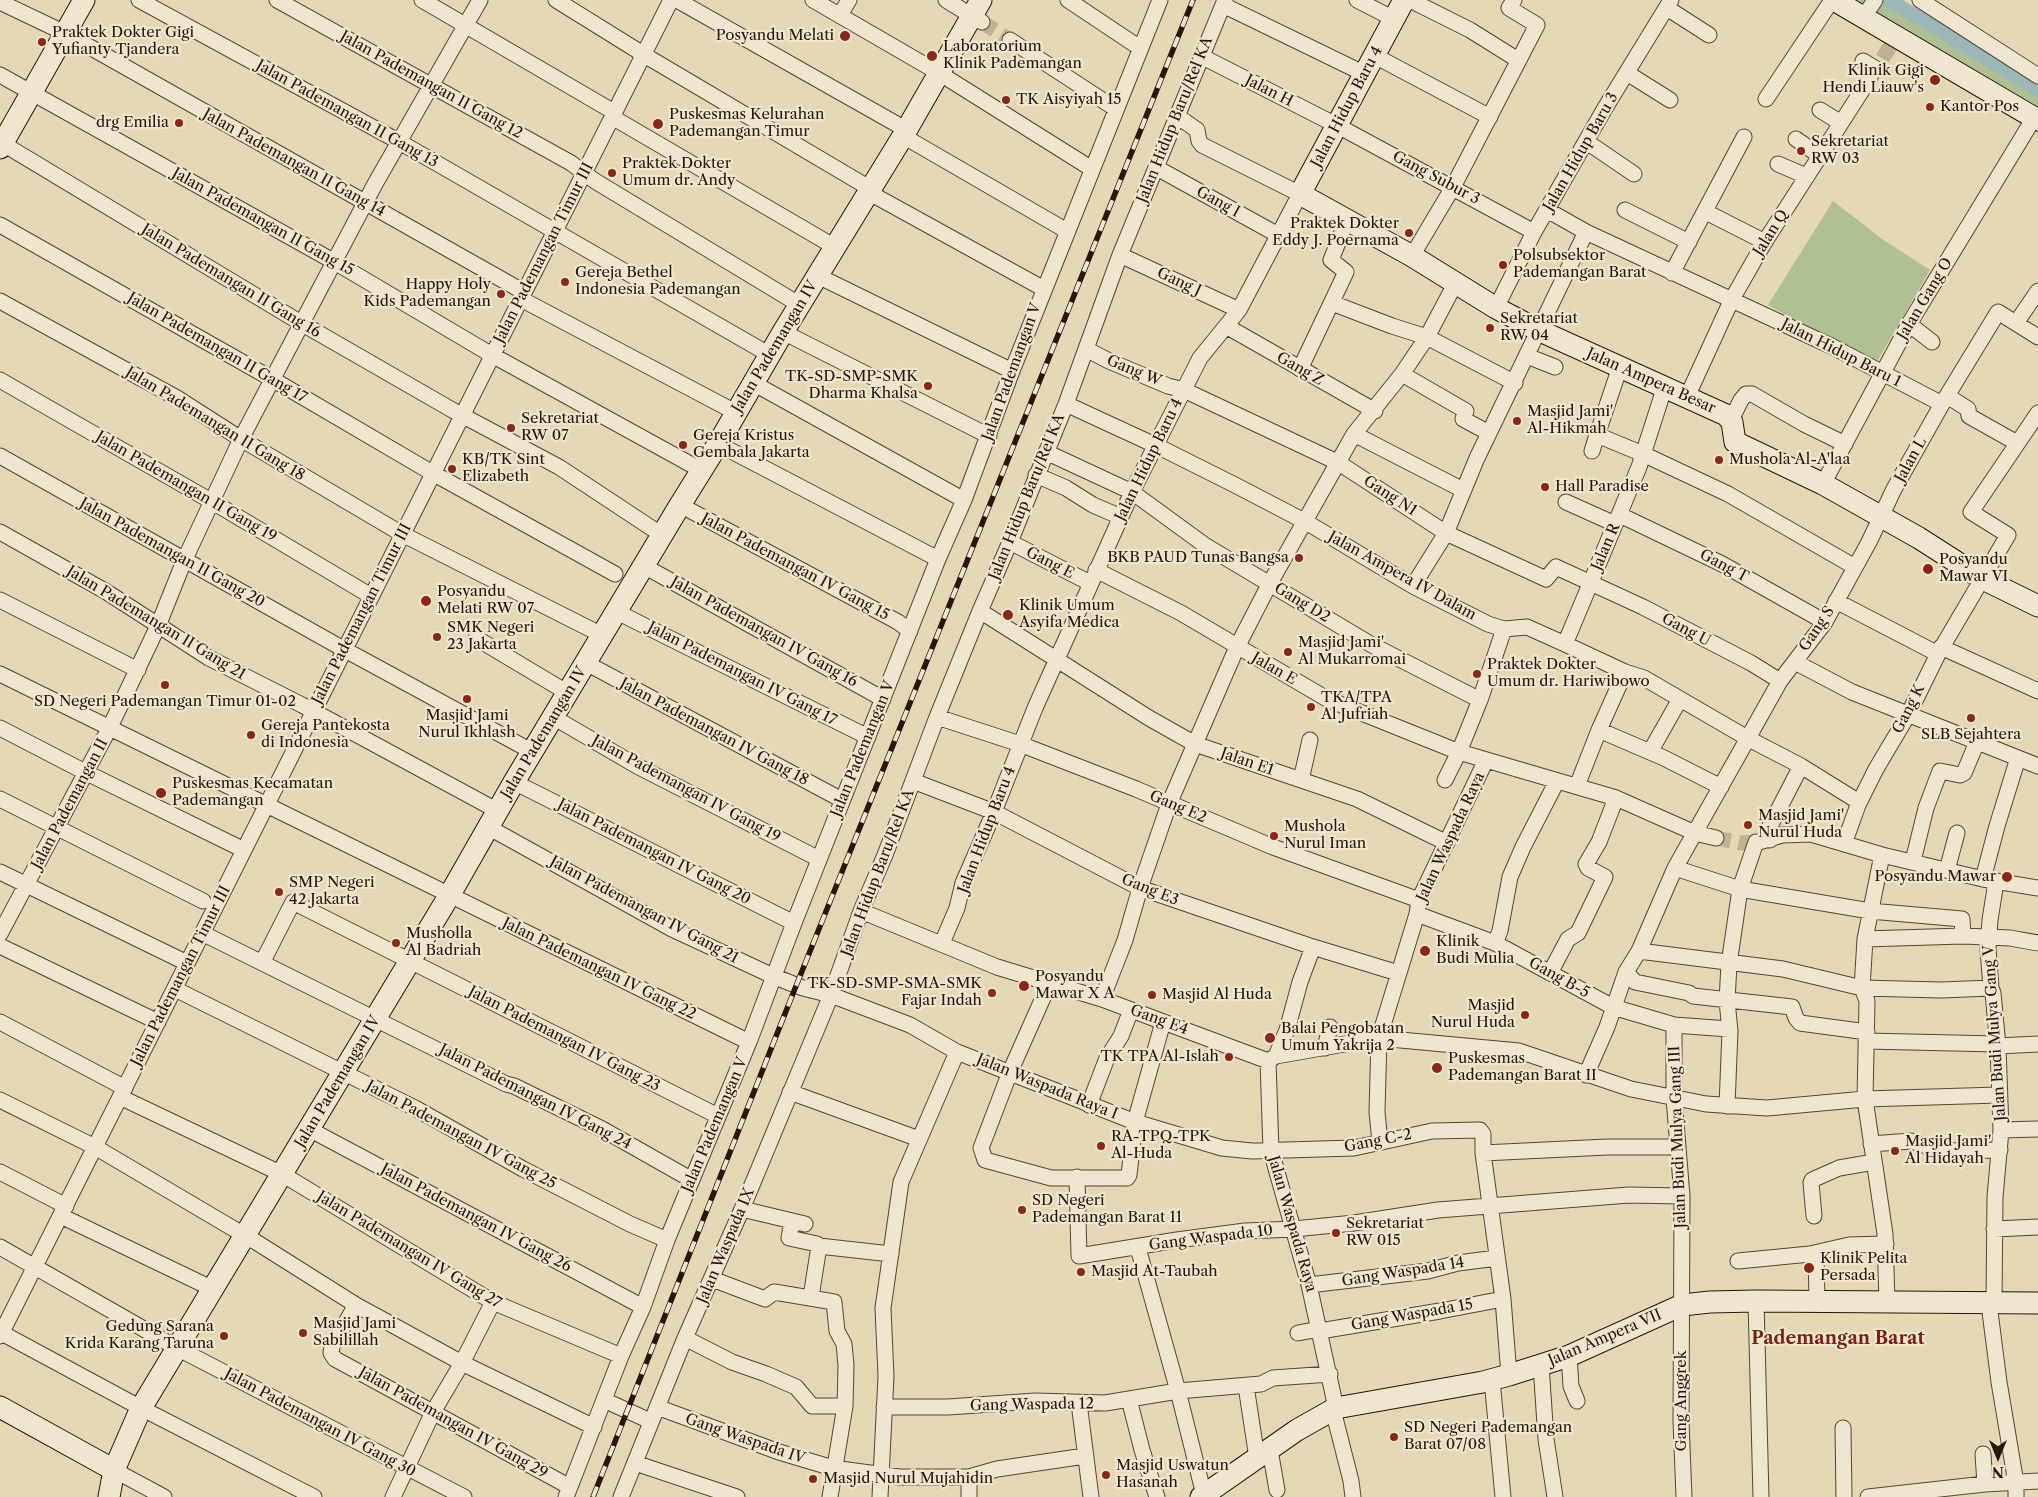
<!DOCTYPE html>
<html>
<head>
<meta charset="utf-8">
<style>
	body { margin:0 }
	#map { position:relative; width:2038px; height:1497px; overflow:hidden; background:#e5d8b4; font-family:"Libre Caslon Text",serif }
	canvas { display:block }
	.north { position:absolute; left:1973px; top:1432px; width:50px; height:50px; -webkit-text-stroke:4px #eee6ce; paint-order:stroke; rotate:180deg; font-size:14px; font-weight:700; line-height:20px; text-align:center; color:#28150d }
	.north::after { content:''; display:block; margin:auto; width:18px; height:22px; background:#28150d; clip-path:polygon(50% 0,100% 100%,50% 72%,0 100%) }
</style>
</head>
<body>
<div id="map">
<canvas width="2038" height="1497"></canvas>
<div class="north">N</div>
</div>
<script>
const context = document.querySelector('canvas').getContext('2d');
context.lineJoin = 'round';
function fill(path, color) { context.fillStyle = color; context.fill(path, 'evenodd'); }
const toPath = rows => new Path2D(rows.map(r => 'M' + r).join(''));
function trace(path, color, width, dash) { context.strokeStyle = color; context.lineWidth = width; context.lineCap = dash ? 'butt' : 'round'; context.setLineDash(dash || []); context.stroke(path); }
function drawText(font, color, halo, rows, align = 'center') {
  context.font = font + ' "Libre Caslon Text",serif'; context.lineWidth = 4.5; context.setLineDash([]); context.textBaseline = 'middle'; context.strokeStyle = halo; context.fillStyle = color; for (const [text, x, y, turn = 0] of rows) {
    context.save(); context.translate(x, y); context.rotate((+turn || 0) * Math.PI / 180); context.textAlign = isNaN(turn) ? turn : align; if (halo) context.strokeText(text, 0, 0); context.fillText(text, 0, 0); context.restore();
  }
}
fill(toPath([
	[1834,0,1891,0,2038,90,2038,121],
	[1833,201,1882,239,1930,270,1875,365,1768,305]
]), '#aec092');
trace(toPath([
	[1889,0,2038,90]
]), '#9bb7b8', 14);
trace(toPath([
	[982,22,1010,40],
	[1870,78,1891,45],
	[1716,838,1742,843,1759,842]
]), '#bfb193', 15, [15, 8]);
const street = toPath([
	[139,0,398,141,770,355],
	[277,0,571,163,595,181,800,305],
	[422,0,614,112],
	[556,0,651,59,871,189],
	[677,0,907,130],
	[813,0,939,73,1092,169],
	[946,0,982,22],
	[1068,0,1140,48],
	[1357,0,1394,19],
	[1410,0,1470,30,1518,60],
	[1920,0,2038,76],
	[0,2,65,33,524,292],
	[1223,5,1365,74],
	[1667,8,1709,35],
	[840,15,849,0],
	[1863,18,1875,0],
	[1010,40,1116,109],
	[1201,56,1338,126,1534,232],
	[1375,56,1490,117],
	[1863,61,1876,69],
	[1627,73,1670,100],
	[0,75,333,261,492,355,701,470],
	[1766,99,1832,0],
	[1820,110,1841,123],
	[612,117,835,247],
	[903,136,1067,231],
	[1796,139,1820,156],
	[0,142,301,323,454,411,559,467,662,535],
	[1587,142,1634,174],
	[1778,164,1806,176],
	[1157,168,1280,236],
	[868,192,1044,289],
	[1547,210,1586,232,1833,347,1942,404],
	[1625,210,1689,242],
	[1706,212,1765,242],
	[0,225,272,379,429,471,615,574],
	[1120,255,1239,310],
	[1412,256,1453,187,1537,25,1509,8,1514,0],
	[1672,273,1744,137],
	[818,276,1012,371],
	[521,299,737,413],
	[0,301,177,398,241,439,402,534,602,635],
	[1332,303,1392,326,1427,337,1515,383],
	[1496,308,1534,232,1605,108,1671,0],
	[2016,323,2038,291],
	[1909,324,1932,342],
	[1226,326,1375,411],
	[783,332,989,436],
	[1086,349,1109,361,1168,386,1184,390,1339,463,1446,533,1546,579,1556,567,1643,607,1751,663,1780,681],
	[1527,356,1555,367],
	[1300,369,1346,272,1331,260,1347,220],
	[1402,374,1466,411,1463,419,1489,433],
	[0,380,211,501,371,596],
	[753,383,964,500],
	[1947,396,1968,409,1969,416,2017,443],
	[1687,397,1731,301,1764,243,1870,78],
	[1066,404,1157,446,1235,485,1306,522,1413,586,1488,624,1504,629,1480,700,1459,752,1616,798,1695,833,1716,838],
	[1731,420,1741,400,1746,394,1752,394,1804,424,1845,444],
	[1354,434,1463,490],
	[1597,435,1620,367],
	[718,444,938,559],
	[1592,451,1597,435,1643,454,1728,494,1855,567],
	[1046,452,1132,492,1206,546,1372,645,1480,700],
	[0,456,338,646,533,752],
	[1036,475,1066,488,1093,505,1121,517],
	[1823,484,1909,324,2034,118],
	[1566,502,1615,524],
	[680,505,898,622,910,631],
	[1620,515,1722,564,1825,622],
	[0,532,105,591,209,658,302,705,498,811],
	[1010,542,1090,583],
	[644,566,883,699],
	[1096,570,1181,613,1327,699,1459,752,1445,780],
	[1413,586,1446,533,1477,458,1586,232],
	[0,600,138,670],
	[1836,601,1938,654],
	[980,611,1149,718,1195,744,1357,799,1447,843],
	[617,612,868,737],
	[1504,629,1527,627,1565,644,1639,467,1665,386],
	[476,638,568,693],
	[1565,644,1625,672,1644,678,1749,739,1801,766,1859,802],
	[1941,647,2038,691],
	[1795,662,1852,692,2038,766],
	[586,663,842,800],
	[0,674,749,1042],
	[553,717,637,766,819,859],
	[937,717,1020,744,1136,789,1273,847,1419,900],
	[0,728,85,772,244,850],
	[1599,730,1664,758,1721,787],
	[1650,752,1680,699],
	[1301,780,1310,740],
	[913,781,994,812,1140,888,1313,947,1398,973],
	[514,782,794,923],
	[1577,786,1599,730,1625,672],
	[0,799,203,901],
	[488,827,672,929,773,976,803,988,831,995,910,1025,957,1052,1135,1122,1222,1148,1252,1151,1354,1148,1432,1131,1480,1130,1483,1134,1483,1153,1503,1299,1509,1375],
	[1770,840,1770,826,1801,766],
	[1759,842,1782,835,1811,834,1882,855,1983,879,2038,888],
	[1844,844,1858,805,1876,769,1908,715,1938,654,2008,535,1971,512,2038,413],
	[1882,855,1865,939,1862,988,1867,1001,1865,1099,1885,1234,1887,1303],
	[1913,861,1926,808,1940,771,1960,775,1964,773,1977,742],
	[1675,868,1740,889,1870,911,1962,919,1963,936],
	[1947,870,1957,833],
	[0,872,187,963],
	[1983,879,1997,826,2018,758],
	[861,911,997,967,1102,999,1268,1061],
	[1417,914,1495,943,1613,1007,1674,1025,1729,1029],
	[202,933,506,1084,514,1086,602,1129,692,1180],
	[0,934,110,727,158,626,184,561,241,439,375,184,480,0],
	[1865,939,1963,936,2010,938,2038,943],
	[942,943,957,908,963,883,994,812,1035,708,1132,492,1200,358,1239,310,1300,194,1202,145,1199,141,1197,130,1177,116],
	[1495,943,1500,931,1510,877,1523,847,1557,781],
	[0,946,158,1022],
	[1639,951,1783,969,1862,988,1941,990,1991,988],
	[262,963,293,902,718,1116],
	[1626,972,1635,982,1689,993,1693,996,1792,1007,1796,1018,1800,1023,1867,1032],
	[1550,973,1568,939,1578,933,1605,877,1588,868,1586,864,1599,842,1616,798],
	[1050,982,1010,1072,981,1148,985,1160,1051,1178,1127,1178,1129,1175,1135,1122,1163,1022],
	[175,989,415,1108,523,1169,630,1224,667,1240],
	[1102,999,1125,940,1140,888,1169,804,1237,647,1270,583,1354,434,1402,374,1427,337,1455,284],
	[0,1022,125,1088],
	[1674,1025,1674,1098,1682,1196,1681,1421,1684,1497],
	[1866,1041,1997,1044],
	[1998,1046,2038,1044],
	[1325,1048,1330,1027],
	[1276,1056,1287,1030,1300,982,1313,947],
	[1586,1075,1607,1027,1626,972,1639,951,1675,868,1780,681,1825,622,1869,542,1894,489,1942,404,1998,312,2038,337],
	[790,1092,919,1139],
	[120,1097,282,1174,493,1302,621,1356],
	[0,1100,95,1147,256,1242,356,1305,462,1363,594,1427],
	[1089,1105,1107,1058,1121,1036,1131,1010],
	[1727,1106,1730,1031,1727,1001,1729,964,1740,889,1756,842],
	[309,1129,643,1307],
	[2001,1130,2038,1129],
	[1380,1142,1377,1112,1379,1038,1519,1051,1631,1089,1706,1104,1767,1108,1865,1099,1999,1095],
	[1871,1144,1911,1141,1941,1151,2000,1150],
	[1483,1153,1607,1147,1678,1147],
	[0,1172,66,1206],
	[1077,1177,1079,1256,1177,1240,1245,1231,1294,1229,1354,1223,1438,1210,1629,1195,1682,1196],
	[742,1209,805,1224],
	[61,1216,213,1289],
	[1814,1216,1811,1183,1812,1180,1839,1168,1874,1162],
	[792,1221,789,1238,817,1244,819,1246,811,1297],
	[1994,1229,2038,1227],
	[819,1246,891,1254],
	[0,1247,177,1348,464,1497],
	[1138,1248,1178,1391,1204,1495],
	[1816,1253,1817,1302],
	[1738,1261,1810,1254,1849,1245,1886,1244],
	[712,1279,765,1299,774,1292,834,1302,837,1331,844,1344,846,1365,845,1406,830,1497],
	[1309,1285,1428,1271,1458,1263,1497,1258],
	[1756,1301,1761,1497],
	[1989,1304,1999,1382,2016,1483,2016,1497],
	[1994,1304,1995,1197,2001,1130,1998,1046,1993,993,1991,988,1988,949,1990,920,1996,882],
	[356,1305,332,1346,331,1353,335,1359,570,1487],
	[1320,1331,1440,1311,1503,1299],
	[0,1332,141,1408,314,1497],
	[1298,1333,1319,1329],
	[0,1336,671,0],
	[685,1338,732,1362,766,1374,796,1387,812,1406,845,1406],
	[1569,1356,1571,1386,1577,1401],
	[1541,1365,1546,1439,1555,1497],
	[1492,1380,1503,1497],
	[1246,1386,1257,1458],
	[1129,1399,1142,1450,1157,1497],
	[604,1400,650,1421],
	[1079,1403,1091,1497],
	[657,1407,779,1452,833,1468,899,1477,969,1477,997,1469,1085,1456],
	[884,1407,948,1407,1035,1401,1105,1403,1178,1391,1261,1384,1273,1378,1330,1374],
	[1336,1408,1309,1285,1271,1151,1268,1061,1276,1056,1379,1038,1417,914,1419,900,1486,760],
	[1333,1410,1351,1481,1353,1497],
	[1843,1428,1844,1497],
	[1270,1450,1277,1490],
	[1983,1454,1985,1484],
	[635,1463,737,1497],
	[114,1470,164,1497],
	[969,1477,969,1497],
	[393,1497,433,1412,462,1363,493,1302],
	[566,1497,621,1356,643,1307,667,1240,749,1042,794,923,938,559,964,500,1012,371,1160,0],
	[621,1497,685,1338,742,1209,831,995,861,911,885,855,937,717,980,611,1010,542,1066,404,1120,255,1225,0],
	[880,1497,886,1376,883,1308,901,1182,957,1052],
	[1868,1497,1985,1484,2038,1481]
]);
const secondary = toPath([
	[1404,0,1300,194,1412,256,1496,308,1538,330,1726,415,1732,422,1735,442,1823,484,1919,538,1983,579,2038,606],
	[1834,0,2038,120],
	[0,148,84,0],
	[0,1407,114,1470],
	[109,1497,114,1470,141,1408,449,896,514,782,680,505,718,444,783,332,903,136,981,0],
	[1201,1497,1297,1430,1336,1408,1483,1382,1509,1375,1569,1356,1682,1305,1710,1302,1756,1301,2038,1303]
]);
trace(street, '#574637', 17);
trace(secondary, '#28150d', 23);
trace(street, '#eee6ce', 15);
trace(secondary, '#eee6ce', 21);
const rail = toPath([
	[593,1497,796,986,1193,0]
]);
trace(rail, '#28150d', 5.5);
trace(rail, '#eee6ce', 4, [11]);
for (const [x, y, r, color] of [
	[845,36,6,"#8f2418"],
	[42,42,5,"#8f2418"],
	[932,56,6,"#8f2418"],
	[1935,80,6,"#8f2418"],
	[1006,100,5,"#8f2418"],
	[1930,107,5,"#8f2418"],
	[179,123,5,"#8f2418"],
	[658,124,6,"#8f2418"],
	[1801,151,5,"#8f2418"],
	[612,173,5,"#8f2418"],
	[1409,233,5,"#8f2418"],
	[1503,265,5,"#8f2418"],
	[565,282,5,"#8f2418"],
	[501,294,5,"#8f2418"],
	[1490,328,5,"#8f2418"],
	[928,386,5,"#8f2418"],
	[1517,421,5,"#8f2418"],
	[511,428,5,"#8f2418"],
	[683,445,5,"#8f2418"],
	[1719,460,5,"#8f2418"],
	[452,469,5,"#8f2418"],
	[1545,487,5,"#8f2418"],
	[1299,558,5,"#8f2418"],
	[1928,569,6,"#8f2418"],
	[426,601,6,"#8f2418"],
	[1008,615,6,"#8f2418"],
	[437,637,5,"#8f2418"],
	[1288,652,5,"#8f2418"],
	[1477,674,5,"#8f2418"],
	[165,685,5,"#8f2418"],
	[467,699,5,"#8f2418"],
	[1311,707,5,"#8f2418"],
	[1971,718,5,"#8f2418"],
	[251,735,5,"#8f2418"],
	[161,793,6,"#8f2418"],
	[1748,825,5,"#8f2418"],
	[1274,836,5,"#8f2418"],
	[2007,877,6,"#8f2418"],
	[279,892,5,"#8f2418"],
	[396,943,5,"#8f2418"],
	[1425,951,6,"#8f2418"],
	[1024,986,6,"#8f2418"],
	[992,993,5,"#8f2418"],
	[1152,995,5,"#8f2418"],
	[1525,1015,5,"#8f2418"],
	[1270,1038,6,"#8f2418"],
	[1229,1057,5,"#8f2418"],
	[1437,1068,6,"#8f2418"],
	[1101,1146,5,"#8f2418"],
	[1895,1151,5,"#8f2418"],
	[1022,1210,5,"#8f2418"],
	[1336,1233,5,"#8f2418"],
	[1809,1268,6,"#8f2418"],
	[1081,1272,5,"#8f2418"],
	[303,1333,5,"#8f2418"],
	[224,1336,5,"#8f2418"],
	[1394,1437,5,"#8f2418"],
	[1106,1475,5,"#8f2418"],
	[813,1479,5,"#8f2418"]
]) { const dot = new Path2D(); dot.arc(x, y, r, 0, 2 * Math.PI); context.fillStyle = color; context.fill(dot); trace(dot, '#eee6ce', 2); }
drawText('15px', '#28150d', '#eee6ce', [
	["Praktek Dokter Gigi",52,33],
	["Yufianty Tjandera",52,50],
	["Posyandu Melati",834,36,"right"],
	["Laboratorium",943,47],
	["Klinik Pademangan",943,64],
	["Klinik Gigi",1924,71,"right"],
	["Hendi Liauw's",1924,88,"right"],
	["TK Aisyiyah 15",1016,100],
	["Kantor Pos",1940,107],
	["Puskesmas Kelurahan",669,115],
	["Pademangan Timur",669,132],
	["drg Emilia",169,123,"right"],
	["Sekretariat",1811,142],
	["RW 03",1811,159],
	["Praktek Dokter",622,164],
	["Umum dr. Andy",622,181],
	["Praktek Dokter",1399,224,"right"],
	["Eddy J. Poernama",1399,241,"right"],
	["Polsubsektor",1513,256],
	["Pademangan Barat",1513,273],
	["Gereja Bethel",575,273],
	["Indonesia Pademangan",575,290],
	["Happy Holy",491,285,"right"],
	["Kids Pademangan",491,302,"right"],
	["Sekretariat",1500,319],
	["RW 04",1500,336],
	["TK-SD-SMP-SMK",918,377,"right"],
	["Dharma Khalsa",918,394,"right"],
	["Masjid Jami'",1527,412],
	["Al-Hikmah",1527,429],
	["Sekretariat",521,419],
	["RW 07",521,436],
	["Gereja Kristus",693,436],
	["Gembala Jakarta",693,453],
	["KB/TK Sint",462,460],
	["Elizabeth",462,477],
	["Mushola Al-A'laa",1729,460],
	["Hall Paradise",1555,487],
	["BKB PAUD Tunas Bangsa",1289,558,"right"],
	["Posyandu",1939,560],
	["Mawar VI",1939,577],
	["Posyandu",437,592],
	["Melati RW 07",437,609],
	["Klinik Umum",1019,606],
	["Asyifa Medica",1019,623],
	["SMK Negeri",447,628],
	["23 Jakarta",447,645],
	["Masjid Jami'",1298,643],
	["Al Mukarromai",1298,660],
	["Praktek Dokter",1487,665],
	["Umum dr. Hariwibowo",1487,682],
	["TKA/TPA",1321,698],
	["Al Jufriah",1321,715],
	["SD Negeri Pademangan Timur 01-02",165,702,"center"],
	["Masjid Jami",467,716,"center"],
	["Nurul Ikhlash",467,733,"center"],
	["Gereja Pantekosta",261,726],
	["di Indonesia",261,743],
	["SLB Sejahtera",1971,735,"center"],
	["Puskesmas Kecamatan",172,784],
	["Pademangan",172,801],
	["Masjid Jami'",1758,816],
	["Nurul Huda",1758,833],
	["Mushola",1284,827],
	["Nurul Iman",1284,844],
	["Posyandu Mawar",1996,877,"right"],
	["SMP Negeri",289,883],
	["42 Jakarta",289,900],
	["Musholla",406,934],
	["Al Badriah",406,951],
	["Klinik",1436,942],
	["Budi Mulia",1436,959],
	["Posyandu",1035,977],
	["Mawar X A",1035,994],
	["TK-SD-SMP-SMA-SMK",982,984,"right"],
	["Fajar Indah",982,1001,"right"],
	["Masjid Al Huda",1162,995],
	["Masjid",1515,1006,"right"],
	["Nurul Huda",1515,1023,"right"],
	["Balai Pengobatan",1281,1029],
	["Umum Yakrija 2",1281,1046],
	["TK TPA Al-Islah",1219,1057,"right"],
	["Puskesmas",1448,1059],
	["Pademangan Barat II",1448,1076],
	["RA-TPQ-TPK",1111,1137],
	["Al-Huda",1111,1154],
	["Masjid Jami'",1905,1142],
	["Al Hidayah",1905,1159],
	["SD Negeri",1032,1201],
	["Pademangan Barat 11",1032,1218],
	["Sekretariat",1346,1224],
	["RW 015",1346,1241],
	["Klinik Pelita",1820,1259],
	["Persada",1820,1276],
	["Masjid At-Taubah",1091,1272],
	["Masjid Jami",313,1324],
	["Sabilillah",313,1341],
	["Gedung Sarana",214,1327,"right"],
	["Krida Karang Taruna",214,1344,"right"],
	["SD Negeri Pademangan",1404,1428],
	["Barat 07/08",1404,1445],
	["Masjid Uswatun",1116,1466],
	["Hasanah",1116,1483],
	["Masjid Nurul Mujahidin",823,1479]
], 'left');
drawText('15px', '#28150d', '#eee6ce', [
	["Jalan Pademangan II Gang 12",431,85,29],
	["Jalan H",1269,91,27],
	["Jalan Hidup Baru 4",1347,107,-62],
	["Jalan Pademangan II Gang 13",347,114,29],
	["Jalan Hidup Baru/Rel KA",1175,120,-68],
	["Jalan Hidup Baru 3",1581,152,-60],
	["Jalan Pademangan II Gang 14",294,163,29],
	["Gang Subur 3",1436,178,28],
	["Gang I",1218,202,29],
	["Jalan Pademangan II Gang 15",263,222,29],
	["Jalan Q",1771,233,-58],
	["Jalan Pademangan Timur III",544,253,-63],
	["Jalan Pademangan II Gang 16",231,281,31],
	["Gang J",1179,282,25],
	["Jalan Gang O",1925,299,-59],
	["Jalan Pademangan IV",775,347,-59],
	["Jalan Pademangan II Gang 17",217,348,30],
	["Jalan Hidup Baru 1",1841,353,27],
	["Gang Z",1300,369,30],
	["Gang W",1134,371,23],
	["Jalan Pademangan V",1012,372,-70],
	["Jalan Ampera Besar",1651,381,24],
	["Jalan Pademangan II Gang 18",215,424,31],
	["Jalan Hidup Baru 4",1149,460,-64],
	["Jalan L",1911,460,-61],
	["Jalan Pademangan II Gang 19",186,487,30],
	["Gang N1",1390,496,33],
	["Jalan Hidup Baru/Rel KA",1027,497,-68],
	["Jalan R",1606,547,-67],
	["Jalan Pademangan II Gang 20",172,553,29],
	["Gang E",1050,563,27],
	["Gang T",1724,566,28],
	["Jalan Pademangan IV Gang 15",795,567,28],
	["Jalan Ampera IV Dalam",1402,576,29],
	["Gang D2",1302,603,31],
	["Jalan Pademangan Timur III",362,614,-63],
	["Jalan Pademangan II Gang 21",156,623,31],
	["Gang S",1817,629,-56],
	["Gang U",1686,630,28],
	["Jalan Pademangan IV Gang 16",764,632,29],
	["Jalan E",1274,669,30],
	["Jalan Pademangan IV Gang 17",742,674,27],
	["Gang K",1909,709,-63],
	["Jalan Pademangan IV Gang 18",714,732,28],
	["Jalan Pademangan IV",544,733,-59],
	["Jalan Pademangan V",863,749,-68],
	["Jalan E1",1247,762,19],
	["Jalan Pademangan IV Gang 19",686,789,28],
	["Jalan Pademangan II",70,804,-62],
	["Gang E2",1178,807,23],
	["Jalan Hidup Baru 4",987,830,-69],
	["Jalan Waspada Raya",1451,837,-65],
	["Jalan Pademangan IV Gang 20",654,852,27],
	["Jalan Hidup Baru/Rel KA",878,873,-69],
	["Gang E3",1150,890,22],
	["Jalan Pademangan IV Gang 21",644,910,28],
	["Jalan Pademangan IV Gang 22",599,969,26],
	["Jalan Pademangan Timur III",181,976,-63],
	["Gang B-5",1559,978,29],
	["Gang E4",1159,1020,20],
	["Jalan Budi Mulya Gang V",1995,1033,-94],
	["Jalan Pademangan IV Gang 23",564,1039,27],
	["Jalan Pademangan IV",338,1082,-59],
	["Jalan Waspada Raya I",1047,1087,22],
	["Jalan Pademangan IV Gang 24",535,1097,27],
	["Jalan Pademangan V",715,1125,-67],
	["Jalan Pademangan IV Gang 25",461,1135,28],
	["Jalan Budi Mulya Gang III",1678,1137,-92],
	["Gang C-2",1378,1141,-11],
	["Jalan Pademangan IV Gang 26",476,1218,28],
	["Jalan Waspada Raya",1292,1224,74],
	["Gang Waspada 10",1211,1238,-7],
	["Jalan Waspada IX",726,1246,-67],
	["Jalan Pademangan IV Gang 27",409,1250,31],
	["Gang Waspada 14",1403,1272,-9],
	["Gang Waspada 15",1412,1315,-10],
	["Jalan Ampera VII",1605,1338,-23],
	["Gang Anggrek",1682,1401,-90],
	["Gang Waspada 12",1032,1405,-1],
	["Jalan Pademangan IV Gang 30",320,1423,28],
	["Jalan Pademangan IV Gang 29",453,1423,29],
	["Gang Waspada IV",745,1439,19]
]);
drawText('bold 18px', '#7a1f14', '#eee6ce', [
	["Pademangan Barat",1838,1339]
]);
</script>
</body>
</html>
